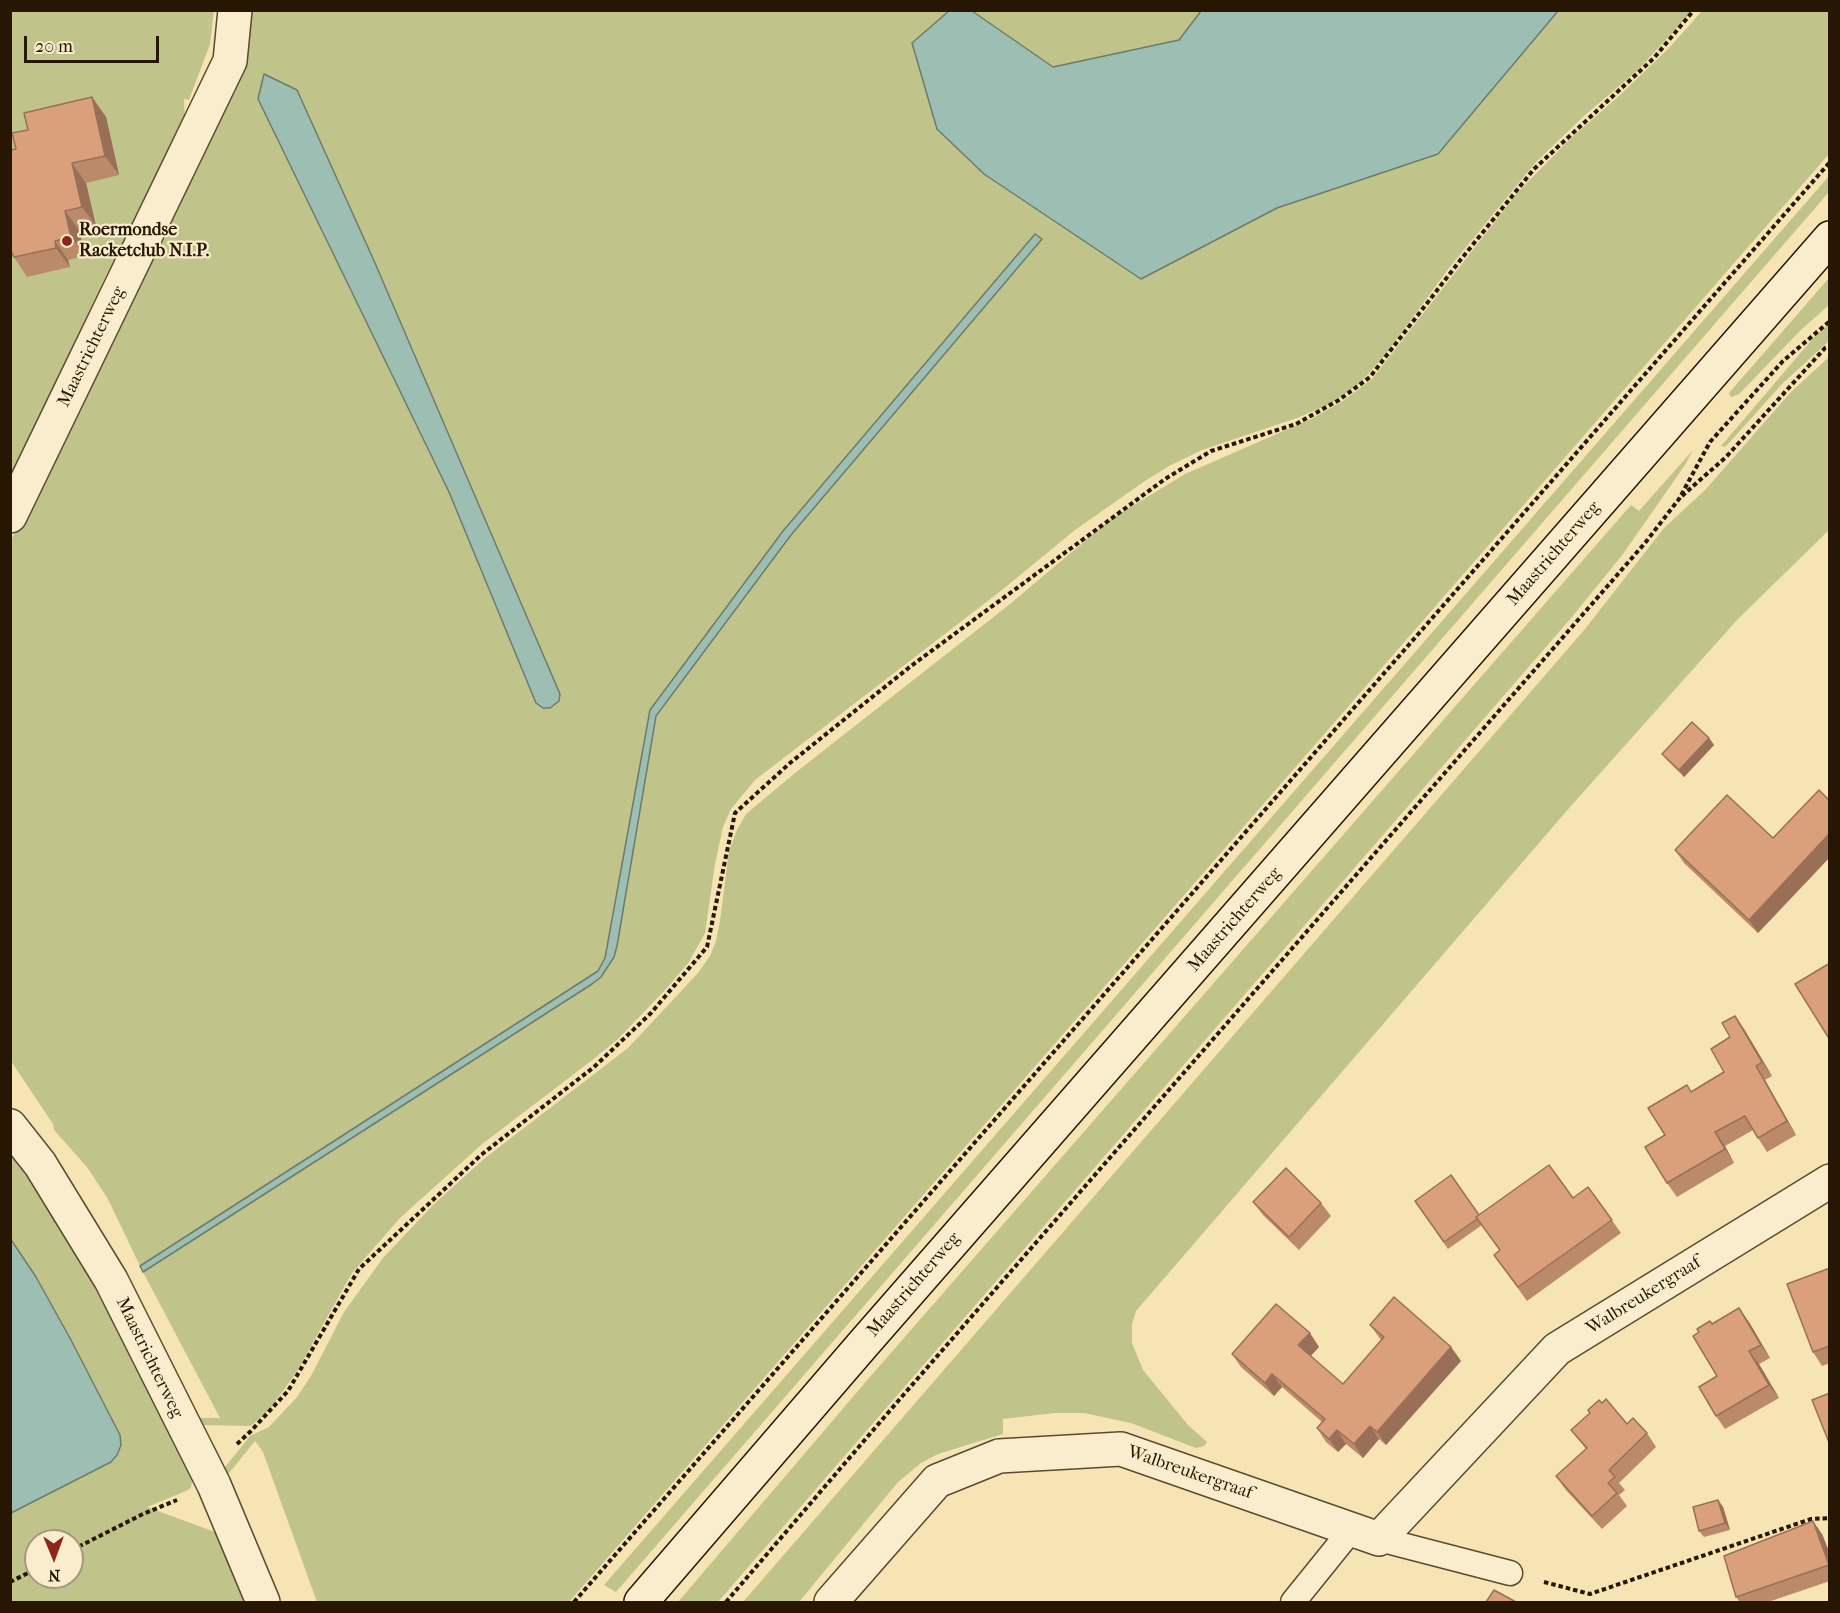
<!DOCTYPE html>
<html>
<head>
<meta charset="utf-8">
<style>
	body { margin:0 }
	#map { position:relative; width:1840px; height:1613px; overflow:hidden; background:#f6e4b4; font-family:"IM FELL French Canon",serif }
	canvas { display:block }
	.frame { position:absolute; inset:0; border:12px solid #271601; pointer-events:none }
	.north { position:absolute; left:24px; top:1529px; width:60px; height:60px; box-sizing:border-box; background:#f9edce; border:2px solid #a5977c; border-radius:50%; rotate:179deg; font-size:16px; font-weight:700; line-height:24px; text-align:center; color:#271601 }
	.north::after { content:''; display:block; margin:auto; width:21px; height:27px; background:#8f2418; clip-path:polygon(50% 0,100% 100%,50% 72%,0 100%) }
	.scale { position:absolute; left:24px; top:36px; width:135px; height:27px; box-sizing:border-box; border:3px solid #271601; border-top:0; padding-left:8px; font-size:18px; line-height:21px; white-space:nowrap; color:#271601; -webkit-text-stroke:4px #f9edce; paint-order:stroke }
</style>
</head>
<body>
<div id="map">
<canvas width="1840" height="1613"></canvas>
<div class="frame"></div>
<div class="north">N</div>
<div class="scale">20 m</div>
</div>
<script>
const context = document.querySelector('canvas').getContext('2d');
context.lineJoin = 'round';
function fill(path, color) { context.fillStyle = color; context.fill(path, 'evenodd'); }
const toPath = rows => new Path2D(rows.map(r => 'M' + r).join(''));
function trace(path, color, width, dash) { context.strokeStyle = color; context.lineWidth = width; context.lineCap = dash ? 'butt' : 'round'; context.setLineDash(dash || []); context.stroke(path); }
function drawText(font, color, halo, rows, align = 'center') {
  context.font = font + ' "IM FELL French Canon",serif'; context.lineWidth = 4.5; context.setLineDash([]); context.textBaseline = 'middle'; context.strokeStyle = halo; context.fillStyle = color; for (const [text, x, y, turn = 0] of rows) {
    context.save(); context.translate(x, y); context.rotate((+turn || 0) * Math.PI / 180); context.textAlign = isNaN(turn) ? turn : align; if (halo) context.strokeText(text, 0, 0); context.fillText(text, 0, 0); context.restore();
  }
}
fill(toPath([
	[214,10,210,44,189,100,184,99,185,123,107,273,11,476,10,11],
	[240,11,950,11,912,44,1141,279,1277,208,1438,154,1558,11,1692,11,1638,70,1585,115,1535,163,1449,268,1385,355,1360,383,1330,404,1297,418,1202,450,1169,466,1145,481,1075,530,1002,590,755,780,731,809,723,827,715,864,705,933,689,962,666,989,618,1039,591,1061,481,1145,400,1218,352,1273,296,1373,269,1410,251,1426,200,1425,197,1418,220,1418,143,1272,592,984,601,977,614,957,617,946,656,717,791,535,1035,234,783,531,651,710,605,958,598,971,140,1266,108,1199,87,1167,54,1130,53,1124,11,1061,10,543,216,111],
	[297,90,375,263,560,694,560,697,547,709,536,703,449,492,258,99],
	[972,11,1201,11,1179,40,1053,67],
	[1702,11,1829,11,1829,154,569,1602,317,1602,263,1452,255,1441,225,1478,222,1471,250,1436,269,1427,297,1397,311,1376,344,1312,383,1258,433,1205,485,1158,628,1048,698,973,710,956,716,941,720,921,729,851,737,830,746,814,795,773,1010,604,1111,519,1185,474,1311,419,1343,401,1372,379,1518,192,1571,138,1620,95,1669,48],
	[1829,176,1829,192,616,1592,604,1585],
	[1829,278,1829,305,1802,329,1739,394,1732,397,1730,396,1729,393],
	[1829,324,1829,341,1782,384,1729,443,1725,447,1721,446,1815,336],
	[1829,357,1829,530,1737,620,1570,807,1136,1311,1132,1324,1132,1343,1143,1370,1188,1425,1207,1442,1204,1446,1196,1448,1131,1423,1084,1413,1055,1413,1003,1419,1003,1434,938,1454,921,1463,898,1482,799,1602,743,1602,1585,629,1664,528,1706,489,1790,393],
	[1693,450,1685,465,1623,554,1572,617,718,1602,678,1602,869,1378,1631,505,1639,511],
	[10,1150,87,1273,145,1383,192,1480,191,1488,186,1491,147,1507,215,1532,245,1602,11,1602,11,1513,111,1462,120,1435,71,1340,36,1277,11,1238],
	[36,1541,72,1541,72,1577,36,1577]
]), '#c0c38a');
const water = toPath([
	[950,10,972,11,1053,67,1179,40,1201,11,1558,11,1438,154,1277,208,1141,279,984,174,937,129,912,43,950,10],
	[264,74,297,90,375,263,560,694,559,701,550,708,543,708,536,703,449,492,258,99,264,74],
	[1035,234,1042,239,791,535,656,716,617,946,614,957,601,977,592,984,143,1272,140,1266,598,971,605,958,650,710,783,531,1035,234],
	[10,1238,36,1277,71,1340,120,1435,121,1445,117,1455,111,1462,11,1513,10,1238]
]);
fill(water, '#9dbeb2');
trace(water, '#6e7b6b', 1.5);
const lane = toPath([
	[1379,1539,1510,1573],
	[1293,1602,1352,1529]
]);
const street = toPath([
	[10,516,230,61,235,10],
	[10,1126,40,1164,111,1280,214,1485,263,1602],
	[831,1602,937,1481,999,1456,1121,1449,1379,1539,1557,1349,1830,1181]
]);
const secondary = toPath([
	[641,1602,865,1342,1830,238]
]);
trace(lane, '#5b4a2e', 27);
trace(street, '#5b4a2e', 36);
trace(secondary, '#271601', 36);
trace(toPath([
	[1682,496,1726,457,1825,348,1830,346],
	[237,1444,251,1431,288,1391,359,1269,481,1155,594,1067,651,1013,707,947,735,813,790,763,911,666,1165,479,1211,451,1296,424,1339,400,1370,377,1462,258,1534,169,1654,58,1694,10],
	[72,1550,143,1514,177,1500],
	[10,1582,36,1569],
	[1544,1582,1590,1594,1811,1519,1830,1518],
	[574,1602,1830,162],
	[726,1602,899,1400,1645,543,1679,499,1710,442,1783,361,1830,321]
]), '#271601', 4, [4.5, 3]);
trace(lane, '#f9edce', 24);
trace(street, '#f9edce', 33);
trace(secondary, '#f9edce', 33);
fill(toPath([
	[92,97,106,117,119,175,86,183,96,226,79,230,85,256,68,260,70,267,27,277,14,257,10,251,10,150,16,149,28,130],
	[1709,738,1714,745,1684,777,1667,760,1662,754],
	[1830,801,1830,857,1758,933,1684,863,1675,850,1773,838],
	[1744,1029,1772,1076,1765,1080,1796,1135,1767,1152,1753,1130,1725,1146,1734,1163,1677,1197,1667,1183,1665,1135,1692,1092,1724,1072],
	[1588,1187,1621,1233,1527,1301,1494,1255,1500,1250,1482,1225,1448,1249,1415,1201,1479,1215,1573,1198],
	[1253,1202,1321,1203,1331,1216,1299,1250,1263,1215],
	[1830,1268,1830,1363,1822,1366,1813,1352],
	[1749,1322,1770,1358,1759,1364,1779,1398,1725,1429,1716,1416,1717,1376],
	[1370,1325,1451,1347,1461,1361,1386,1445,1379,1439,1363,1458,1346,1444,1338,1452,1326,1442,1317,1428,1322,1422,1282,1387,1274,1396,1241,1367,1232,1354,1319,1347,1310,1356,1343,1384,1381,1340],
	[1602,1403,1627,1424,1647,1433,1656,1447,1619,1483,1625,1490,1619,1495,1627,1506,1602,1529,1565,1489,1556,1476,1586,1449,1571,1430],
	[1718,1500,1723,1507,1730,1530,1704,1537,1699,1531],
	[1822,1534,1830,1554,1830,1581,1768,1602,1740,1602,1736,1597]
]), '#bb8a6b');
fill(toPath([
	[92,97,106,117,119,175,105,156],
	[72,163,86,183,96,226,82,207],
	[65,211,79,230,85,256,71,237],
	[55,241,68,260,70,267,56,248],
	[1709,738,1714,745,1684,777,1679,770],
	[1830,833,1830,857,1758,933,1749,920],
	[1735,1016,1744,1029,1772,1076,1762,1062],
	[1756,1066,1765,1080,1796,1135,1787,1121],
	[1715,1132,1725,1146,1734,1163,1725,1149],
	[1739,1308,1749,1322,1770,1358,1761,1345],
	[1310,1333,1319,1347,1308,1359,1298,1345],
	[1451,1347,1461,1361,1386,1445,1377,1432],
	[1749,1351,1759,1364,1779,1398,1769,1385],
	[1272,1374,1282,1387,1274,1396,1265,1383],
	[1370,1426,1379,1439,1363,1458,1354,1444],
	[1337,1430,1346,1444,1338,1452,1329,1439],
	[1718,1500,1723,1507,1730,1530,1725,1523],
	[1813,1521,1822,1534,1830,1554,1830,1566]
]), '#997057');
const building = toPath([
	[92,97,105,156,72,163,82,207,65,211,71,237,55,241,56,248,14,257,10,249,10,150,16,149,12,133,28,130,24,113,92,97],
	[1692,722,1709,738,1679,770,1662,754,1692,722],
	[1819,790,1830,801,1830,833,1749,920,1675,850,1727,795,1773,838,1819,790],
	[1830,963,1830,1040,1795,984,1830,963],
	[1735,1016,1762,1062,1756,1066,1787,1121,1758,1138,1745,1116,1715,1132,1725,1149,1667,1183,1645,1147,1665,1135,1648,1108,1687,1085,1691,1092,1724,1072,1711,1049,1730,1037,1722,1023,1735,1016],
	[1549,1165,1573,1198,1588,1187,1612,1220,1518,1287,1494,1255,1500,1250,1476,1217,1549,1165],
	[1286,1168,1321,1203,1289,1237,1253,1202,1286,1168],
	[1451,1175,1479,1215,1476,1217,1477,1219,1444,1242,1415,1201,1451,1175],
	[1830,1268,1830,1346,1813,1352,1787,1284,1830,1268],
	[1394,1297,1451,1347,1377,1432,1370,1426,1354,1444,1337,1430,1329,1439,1317,1428,1325,1419,1272,1374,1265,1383,1232,1354,1276,1304,1310,1333,1298,1345,1343,1384,1384,1337,1370,1325,1394,1297],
	[1739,1308,1761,1345,1749,1351,1769,1385,1716,1416,1699,1387,1717,1376,1693,1336,1699,1332,1697,1329,1710,1321,1712,1324,1739,1308],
	[1830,1393,1830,1445,1812,1400,1830,1393],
	[1606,1399,1627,1424,1633,1418,1647,1433,1609,1470,1615,1477,1608,1483,1617,1493,1592,1516,1556,1476,1587,1448,1571,1430,1590,1413,1588,1410,1599,1400,1602,1403,1606,1399],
	[1718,1500,1725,1523,1699,1531,1693,1507,1718,1500],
	[1813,1521,1829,1565,1736,1597,1724,1556,1813,1521],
	[1494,1590,1516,1602,1486,1602,1494,1590]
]);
fill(building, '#daa07c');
trace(building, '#997057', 1.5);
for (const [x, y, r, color] of [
	[67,241,6,"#8f2418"]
]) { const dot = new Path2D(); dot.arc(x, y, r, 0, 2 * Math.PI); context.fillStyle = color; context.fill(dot); trace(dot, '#f9edce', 2); }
drawText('bold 18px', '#271601', '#f9edce', [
	["Roermondse",79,231],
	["Racketclub N.I.P.",79,252]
], 'left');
drawText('18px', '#271601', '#f9edce', [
	["Maastrichterweg",92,347,-64],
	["Maastrichterweg",1554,554,-49],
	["Maastrichterweg",1235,920,-49],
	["Maastrichterweg",914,1285,-49],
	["Walbreukergraaf",1644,1296,-32],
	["Maastrichterweg",149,1358,64],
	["Walbreukergraaf",1190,1473,19]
]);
</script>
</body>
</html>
